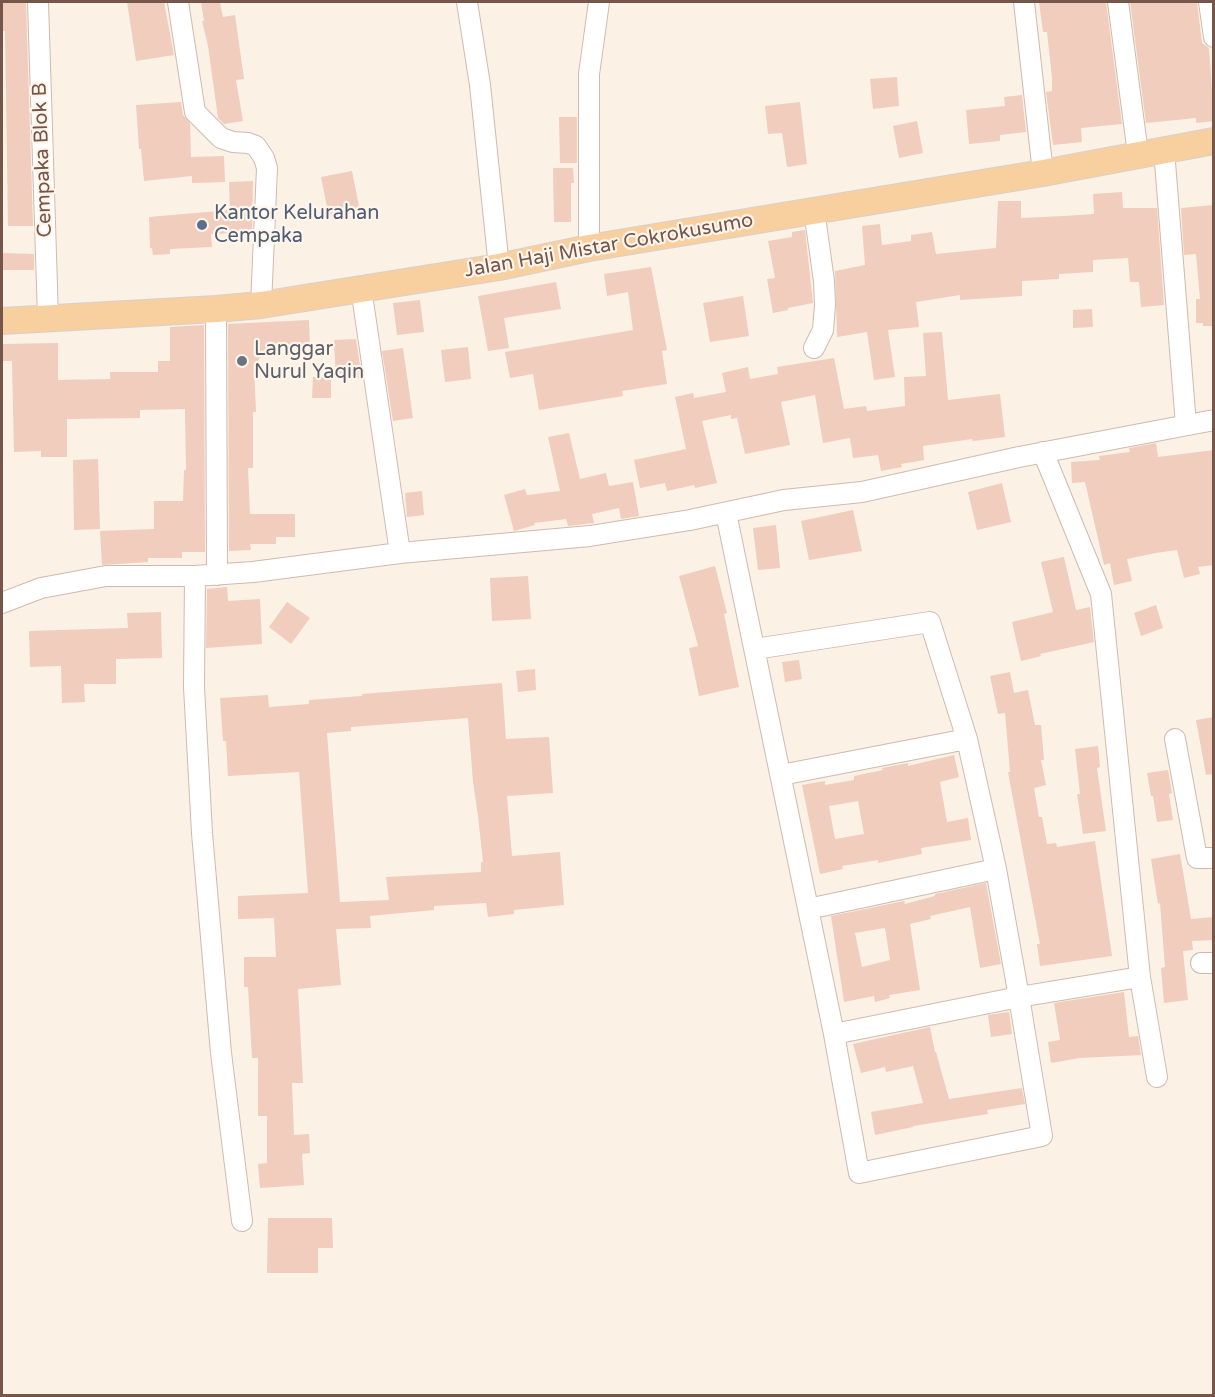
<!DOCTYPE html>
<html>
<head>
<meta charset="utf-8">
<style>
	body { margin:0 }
	#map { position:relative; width:1215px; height:1397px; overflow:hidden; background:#fcf1e5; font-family:"Varela Round",sans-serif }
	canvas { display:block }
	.frame { position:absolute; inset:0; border:3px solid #74564b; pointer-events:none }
</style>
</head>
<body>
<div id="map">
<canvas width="1215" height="1397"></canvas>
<div class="frame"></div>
</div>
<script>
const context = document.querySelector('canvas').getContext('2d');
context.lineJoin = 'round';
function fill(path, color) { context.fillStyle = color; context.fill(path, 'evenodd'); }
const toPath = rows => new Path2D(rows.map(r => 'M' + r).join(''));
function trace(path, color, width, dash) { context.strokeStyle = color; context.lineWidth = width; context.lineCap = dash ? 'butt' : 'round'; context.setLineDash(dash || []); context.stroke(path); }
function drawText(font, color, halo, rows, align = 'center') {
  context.font = font + ' "Varela Round",sans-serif'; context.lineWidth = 4.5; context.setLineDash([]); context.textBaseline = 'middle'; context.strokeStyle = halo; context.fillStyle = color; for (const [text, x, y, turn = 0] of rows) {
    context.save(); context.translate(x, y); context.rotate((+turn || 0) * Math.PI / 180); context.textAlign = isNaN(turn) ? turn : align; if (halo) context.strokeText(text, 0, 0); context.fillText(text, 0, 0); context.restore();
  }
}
fill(toPath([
	[2,2,26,2,33,226,8,226,5,31,2,31],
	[127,2,164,2,174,55,136,61],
	[201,2,220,2,223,17,235,15,244,79,236,80,243,121,224,124,218,118,208,46,202,21,204,21],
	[1039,2,1106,2,1122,124,1081,128,1082,142,1053,145,1046,92,1052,91,1052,78,1047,32,1043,32],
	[1130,2,1197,2,1202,43,1209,48,1214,121,1196,123,1196,118,1146,123],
	[897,77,899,106,873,109,870,79],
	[1022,95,1026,132,1000,135,1000,141,969,144,966,110,1005,106,1004,97],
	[181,102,183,115,190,123,191,157,224,156,225,182,192,183,192,176,144,181,141,149,139,149,136,105],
	[800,102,807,164,787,167,782,133,768,134,765,106],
	[559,117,577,117,577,163,560,163],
	[917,121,923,153,899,158,893,126],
	[553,168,573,168,574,183,571,183,571,222,554,222],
	[352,171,360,211,329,217,321,177],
	[253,181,252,232,211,234,212,247,170,249,170,254,153,255,152,248,150,248,149,217,230,210,229,182],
	[1122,192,1123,208,1157,208,1164,305,1141,307,1139,282,1130,282,1128,258,1093,260,1093,272,1059,274,1059,279,1022,281,1022,296,960,300,960,295,916,302,919,327,888,330,895,377,874,380,867,332,837,337,835,271,865,265,862,226,880,224,882,245,911,241,911,235,932,232,936,254,996,248,998,201,1021,201,1021,218,1064,216,1094,214,1093,194],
	[1214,205,1214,326,1203,326,1203,323,1196,323,1196,299,1200,299,1196,254,1184,255,1181,208],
	[805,230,813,303,788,308,788,310,773,313,767,279,775,278,768,241,792,237,792,232],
	[2,253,34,254,34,270,2,270],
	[651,267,667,350,662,351,667,384,622,391,623,396,539,410,533,374,510,378,505,352,633,330,628,292,607,296,604,274],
	[556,282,561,309,504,318,509,348,488,351,478,296],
	[743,296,749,336,710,342,703,303],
	[420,300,424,332,397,335,393,303],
	[1092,309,1093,327,1073,328,1073,310],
	[309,320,310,347,266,348,254,367,256,412,253,412,253,468,248,468,250,514,295,514,295,537,276,537,276,544,250,544,251,550,229,551,228,324],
	[204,325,205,552,182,552,182,558,148,558,148,562,102,565,100,531,154,529,154,501,183,501,184,470,186,470,185,409,140,410,140,418,67,419,67,457,41,457,41,451,14,452,12,361,2,361,2,344,58,343,58,380,110,379,110,372,158,372,158,361,170,361,170,327],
	[942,332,948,400,1000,394,1005,437,973,441,972,439,923,446,924,460,901,464,902,467,881,471,878,455,853,458,850,438,823,443,815,395,781,402,790,445,745,454,737,418,731,419,731,415,702,421,717,483,695,488,694,485,667,491,665,483,640,488,634,460,686,449,675,397,693,393,694,398,726,392,722,373,748,367,750,379,778,374,777,367,834,358,844,409,866,406,867,411,905,406,904,377,926,376,923,333],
	[356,339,362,378,336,379,334,340],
	[468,347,471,379,445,382,441,350],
	[403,348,413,418,393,421,382,351],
	[313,377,331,377,331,398,312,398],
	[569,433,580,479,606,473,609,486,633,482,639,516,621,519,619,508,592,514,594,523,568,526,566,519,534,523,535,525,514,531,504,495,525,489,527,495,560,491,548,437],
	[1156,443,1158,457,1214,450,1214,565,1198,567,1200,574,1184,578,1177,550,1156,553,1127,559,1132,581,1114,585,1110,563,1104,565,1085,482,1072,483,1071,462,1100,460,1099,456,1130,452,1129,448],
	[98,459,100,529,74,530,73,460],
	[1002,483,1011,522,977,530,968,492],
	[422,491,424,515,407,517,405,493],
	[853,510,862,551,809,560,801,521],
	[776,525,780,568,758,570,753,528],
	[1064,557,1076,610,1090,607,1094,642,1040,654,1041,656,1021,661,1012,622,1053,612,1041,562],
	[715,566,727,613,724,614,739,687,699,696,689,648,698,646,679,576],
	[528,576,531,619,492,621,490,578],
	[227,587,228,601,260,599,262,644,206,648,207,589],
	[287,602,310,618,291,644,269,627],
	[1156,605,1163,628,1141,636,1134,613],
	[161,612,162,658,116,659,116,684,84,684,85,702,62,703,61,666,30,667,29,631,128,628,127,613],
	[799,660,802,679,785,682,782,662],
	[535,669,536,690,518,692,516,671],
	[1010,672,1014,693,1028,690,1035,725,1041,725,1044,760,1041,760,1046,785,1034,788,1039,817,1042,817,1047,844,1056,843,1057,847,1095,841,1112,956,1040,966,1037,944,1040,944,1008,772,1010,772,1005,713,998,714,990,676],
	[502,683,506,739,549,737,553,793,507,796,512,856,560,852,564,905,514,910,514,914,488,917,486,903,434,906,434,910,370,916,371,928,336,929,341,985,298,989,303,1083,292,1083,294,1135,309,1134,310,1153,302,1154,304,1185,260,1188,258,1164,267,1163,267,1116,258,1116,258,1058,252,1058,248,987,244,987,244,957,276,957,274,918,238,919,238,896,308,893,299,772,228,776,226,741,223,741,220,698,268,695,269,707,309,704,309,700,362,696,362,694],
	[468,718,473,782,478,816,483,862,481,862,481,872,386,877,389,900,340,902,327,733,351,731,351,727],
	[1214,717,1214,774,1206,775,1196,720],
	[1098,746,1100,767,1097,768,1106,831,1083,834,1077,794,1080,794,1075,749],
	[954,755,959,777,940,782,947,822,968,818,971,840,921,848,922,854,878,863,878,860,842,866,843,869,820,874,802,785,825,781,825,785,854,780,854,776,883,770,882,768,908,763,908,766],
	[858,801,864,834,835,839,829,806],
	[1168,770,1172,793,1169,794,1173,820,1157,822,1153,796,1151,796,1147,773],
	[1180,854,1191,919,1214,917,1214,940,1192,941,1193,950,1183,951,1188,1000,1164,1003,1161,968,1165,967,1160,903,1158,904,1151,859],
	[986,883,1001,964,980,968,970,907,930,916,931,919,910,924,920,990,889,995,890,998,875,1002,874,996,844,1002,831,916,904,901,905,904,935,896,935,894],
	[885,928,890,960,862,967,855,933],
	[1124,992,1129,1037,1138,1036,1141,1055,1080,1058,1051,1063,1048,1042,1060,1040,1054,1003],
	[1009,1012,1012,1034,991,1037,988,1015],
	[930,1027,935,1052,936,1052,949,1099,1022,1088,1025,1104,987,1110,988,1114,913,1126,913,1127,875,1135,871,1112,923,1103,913,1066,886,1072,885,1067,861,1073,853,1044],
	[268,1218,332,1218,333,1248,318,1248,318,1273,267,1273]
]), '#f0cdbd');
const minor = toPath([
	[38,2,48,318],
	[178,2,195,112,221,138,233,142,248,143,256,146,264,158,267,168,261,305],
	[467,2,480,85,499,267],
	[1024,2,1043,173],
	[1118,2,1138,154],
	[1209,2,1214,37],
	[1164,150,1186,425],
	[589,248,589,74,599,2],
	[361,288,400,553],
	[216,309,217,575],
	[814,348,823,330,825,305,824,281,814,210],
	[726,513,834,1034,1019,997,996,869,967,739,930,622,755,649],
	[195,576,194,687,202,833,221,1053,242,1221],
	[2,603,41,588,106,576,195,576,253,572,400,553,590,536,690,520,784,500,862,492,1019,457,1214,420],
	[1175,739,1197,858,1214,858],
	[781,775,967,739],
	[808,909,996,869],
	[1201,963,1214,963],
	[1140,977,1157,1077],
	[834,1034,859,1173,1042,1136,1019,997,1140,977,1101,594,1043,452]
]);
const major = toPath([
	[2,321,216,309,261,305,499,267,589,248,1043,173,1214,141]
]);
trace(minor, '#cfbaaf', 22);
trace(major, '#d8d0cd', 28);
trace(minor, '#fff', 20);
trace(major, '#f8cf9f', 26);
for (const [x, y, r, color] of [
	[202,225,6,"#5c6f8a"],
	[242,361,6,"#6b7280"]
]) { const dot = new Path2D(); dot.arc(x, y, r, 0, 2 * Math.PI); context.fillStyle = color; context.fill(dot); trace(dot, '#fff5eb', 2); }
drawText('20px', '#74564b', '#fff5eb', [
	["Cempaka Blok B",43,160,-92],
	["Jalan Haji Mistar Cokrokusumo",609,246,-10]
]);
drawText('20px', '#4e5e75', '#fff5eb', [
	["Kantor Kelurahan",214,214],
	["Cempaka",214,237]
], 'left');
drawText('20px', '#5b616d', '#fff5eb', [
	["Langgar",254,350],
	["Nurul Yaqin",254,373]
], 'left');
</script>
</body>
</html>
